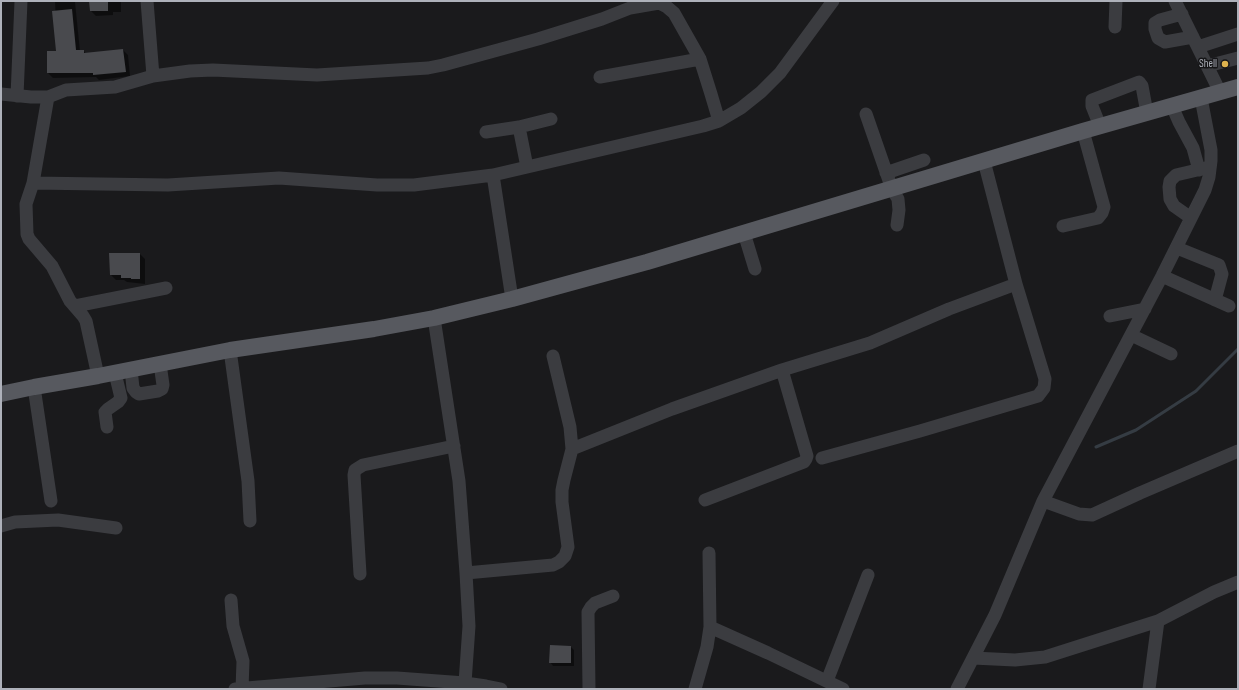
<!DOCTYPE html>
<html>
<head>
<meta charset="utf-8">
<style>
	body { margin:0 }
	#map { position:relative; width:1239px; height:690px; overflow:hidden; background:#1a1a1c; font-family:"Sofia Sans Condensed",sans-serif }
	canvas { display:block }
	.frame { position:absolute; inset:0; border:2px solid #aeb1ba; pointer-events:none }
</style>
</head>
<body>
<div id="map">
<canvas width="1239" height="690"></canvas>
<div class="frame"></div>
</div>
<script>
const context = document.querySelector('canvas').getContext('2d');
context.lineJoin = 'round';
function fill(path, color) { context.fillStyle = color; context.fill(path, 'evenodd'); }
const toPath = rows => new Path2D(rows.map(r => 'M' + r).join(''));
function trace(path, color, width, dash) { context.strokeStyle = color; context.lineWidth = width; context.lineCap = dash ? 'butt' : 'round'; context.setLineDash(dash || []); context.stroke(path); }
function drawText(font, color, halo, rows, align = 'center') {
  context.font = font + ' "Sofia Sans Condensed",sans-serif'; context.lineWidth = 3; context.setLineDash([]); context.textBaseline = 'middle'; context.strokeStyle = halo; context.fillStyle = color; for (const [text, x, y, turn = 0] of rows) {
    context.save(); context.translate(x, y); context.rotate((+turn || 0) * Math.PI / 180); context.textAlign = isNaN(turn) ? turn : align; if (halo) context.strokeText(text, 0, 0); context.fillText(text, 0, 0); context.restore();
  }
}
fill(toPath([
	[55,1,79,1,79,2,75,2,80,51,84,51,86,54,123,50,128,55,130,76,99,80,96,77,53,78,48,73,57,52],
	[90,1,121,1,121,12,113,12,113,15,96,16,91,11],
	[140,254,145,259,145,284,127,282,124,280,116,280,111,275],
	[571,647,574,650,574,666,553,666,550,662]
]), '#0007');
trace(toPath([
	[1096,447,1136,430,1196,391,1238,349]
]), '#353c43', 3);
fill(toPath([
	[89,1,108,1,108,11,90,11],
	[72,9,76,50,84,50,84,53,123,49,126,72,93,75,93,73,47,73,47,51,56,51,52,11],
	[109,253,140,253,140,279,131,279,131,278,121,278,121,275,110,275],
	[550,645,571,646,571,663,549,663]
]), '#494a4e');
trace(toPath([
	[147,1,153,76],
	[1175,1,1220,92],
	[1182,14,1160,20,1155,23,1155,29,1158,38,1165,42,1193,37],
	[1115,27,1116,1],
	[1198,47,1238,34],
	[1207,66,1238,58],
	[600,77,700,59],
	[1,94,31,97,48,97,66,90,115,87,153,76,190,71,213,70,317,75,428,68,443,65,538,39,602,19,630,8,659,3,667,7,674,13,700,59,711,94,719,121],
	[17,96,21,1],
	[48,97,33,183,26,204,27,234,29,239,52,266,70,301,83,316,86,321,98,376],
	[1172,106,1179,122,1193,148,1199,170],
	[866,114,892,189,898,199,899,210,897,225],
	[1100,126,1092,106,1092,100,1139,82,1142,86,1147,113],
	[519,127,527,167],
	[486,132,519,127,551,119],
	[886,173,924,160],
	[493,175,512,299],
	[33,183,168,185,279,178,377,185,414,185,493,175,703,126,719,121,741,108,761,92,780,73,833,1],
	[1191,218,1174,206,1170,199,1169,187,1170,181,1176,175,1210,167],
	[1063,226,1098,218,1102,213,1104,207,1083,131],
	[744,233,755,269],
	[1177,248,1219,265,1222,274,1215,300],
	[1162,276,1229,306],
	[75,306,166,288],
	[1110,316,1145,309],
	[434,318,459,481,466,573,469,626,465,683],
	[1131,335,1171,354],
	[230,350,248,481,250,521],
	[131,369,133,388,136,392,139,394,158,391,162,389,163,385,160,364],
	[34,387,51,501],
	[107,427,105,412,108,409,118,402,121,398,115,373],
	[572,449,672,409,782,370,870,343,949,309,1016,284],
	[822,458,920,431,1038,396,1044,388,1045,379,1016,284,984,161],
	[705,500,804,462,806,459,807,456,782,370],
	[1043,501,1079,514,1092,515,1140,493,1238,451],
	[1,526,15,522,58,520,116,528],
	[466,573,553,565,559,562,565,556,568,547,562,502,562,490,564,480,572,449,570,427,553,356],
	[360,574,354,475,355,470,363,465,454,446],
	[231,600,233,626,243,661,242,689],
	[710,627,768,653,843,689],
	[973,658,1015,660,1045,657,1158,621,1214,592,1238,582],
	[827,681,868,575],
	[235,689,365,678,397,678,465,683,486,686,501,689],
	[589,689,588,612,591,607,595,603,613,596],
	[695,689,707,647,710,627,709,553],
	[957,689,995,615,1043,501,1162,276,1205,190,1209,177,1211,161,1211,150,1201,98],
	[1149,689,1158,621]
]), '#3b3c40', 13);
trace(toPath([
	[1,394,34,387,98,376,230,350,374,329,434,318,512,299,647,262,1083,131,1238,87]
]), '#57595f', 16);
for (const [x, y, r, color] of [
	[1225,64,4,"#dfb34e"]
]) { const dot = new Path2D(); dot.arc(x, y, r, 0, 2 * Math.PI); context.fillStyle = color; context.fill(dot); trace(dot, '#151517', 1.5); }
drawText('11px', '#aeb1ba', '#151517', [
	["Shell",1217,64]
], 'right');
</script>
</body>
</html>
